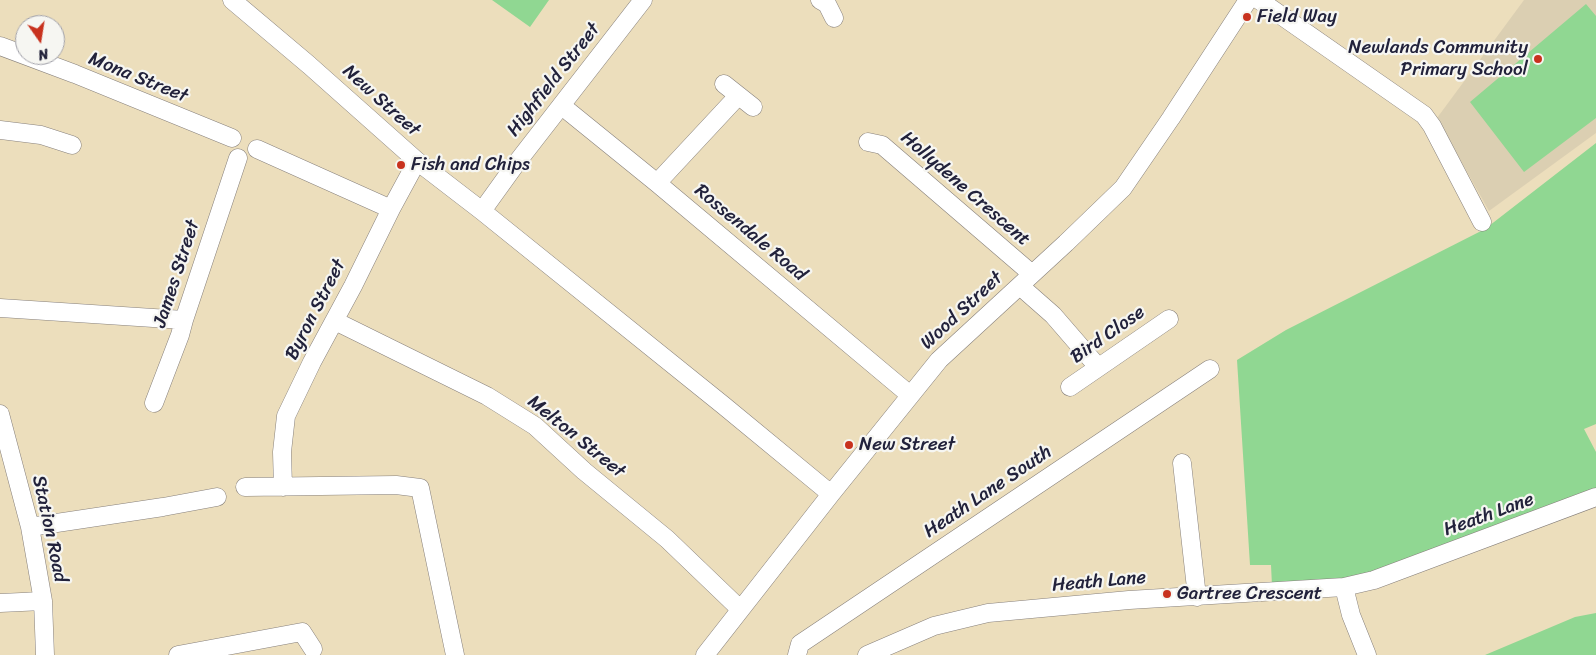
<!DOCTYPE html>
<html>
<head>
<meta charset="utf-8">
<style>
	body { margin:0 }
	#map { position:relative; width:1596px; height:655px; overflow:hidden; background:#ecdebc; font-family:Sriracha,sans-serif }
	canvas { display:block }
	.north { position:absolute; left:15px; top:15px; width:50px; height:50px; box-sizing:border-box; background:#f6f6f2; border:1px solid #a1a1a9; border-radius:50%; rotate:167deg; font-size:14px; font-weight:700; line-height:20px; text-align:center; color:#22223b }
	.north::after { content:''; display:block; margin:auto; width:18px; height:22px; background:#c8321e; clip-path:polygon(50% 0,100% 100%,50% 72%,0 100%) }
</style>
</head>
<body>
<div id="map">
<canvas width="1596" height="655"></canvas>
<div class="north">N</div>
</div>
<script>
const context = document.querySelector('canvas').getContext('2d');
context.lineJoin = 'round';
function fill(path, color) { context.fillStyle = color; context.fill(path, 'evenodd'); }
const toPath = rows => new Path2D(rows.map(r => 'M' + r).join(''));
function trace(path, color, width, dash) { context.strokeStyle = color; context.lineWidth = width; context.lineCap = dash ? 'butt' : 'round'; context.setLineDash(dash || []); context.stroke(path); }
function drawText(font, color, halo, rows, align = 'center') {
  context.font = font + ' Sriracha,sans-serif'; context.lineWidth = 4.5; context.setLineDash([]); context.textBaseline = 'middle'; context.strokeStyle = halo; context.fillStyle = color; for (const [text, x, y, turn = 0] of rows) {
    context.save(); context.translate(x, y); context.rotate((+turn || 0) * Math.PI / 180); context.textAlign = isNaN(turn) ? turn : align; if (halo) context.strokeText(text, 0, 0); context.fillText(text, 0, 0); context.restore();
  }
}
fill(toPath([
	[1524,0,1596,0,1596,133,1489,211,1437,118]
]), '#dbcfb2');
fill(toPath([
	[492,0,549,0,530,27],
	[1586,4,1596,16,1596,118,1524,172,1470,102],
	[1596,143,1596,424,1584,429,1596,452,1596,490,1381,572,1351,578,1272,586,1271,565,1250,565,1237,360,1286,330,1485,229],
	[1596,613,1596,655,1485,655,1575,617]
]), '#90d792');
const minor = toPath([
	[232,0,309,65,417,161,482,211,723,405,831,494],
	[820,0,827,4,834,18],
	[1259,0,1424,115,1432,126,1482,222],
	[0,46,75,74,232,138],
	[724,84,753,107],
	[562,106,657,183,910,395],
	[0,130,41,135,72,145],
	[868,142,882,145,1032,274],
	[257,149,391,209],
	[657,183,738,96],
	[482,211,518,161,643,0],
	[1020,286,1053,315,1098,367],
	[0,308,184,320],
	[335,321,487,396,535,426,584,471,667,539,740,609],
	[1070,387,1169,319],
	[154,403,180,335,184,320,238,158],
	[0,414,30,527,43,601,45,655],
	[1182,463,1197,597],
	[245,487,396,485,420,488,455,655],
	[283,487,282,452,286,416,312,362,353,286,391,209,417,161],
	[30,527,163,507,217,497],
	[1344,587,1351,615,1367,655],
	[0,603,43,601],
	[178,655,302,632,313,649],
	[705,655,831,494,939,360,1066,243,1123,188,1171,118,1248,0],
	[797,655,800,644,1210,369],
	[867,655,934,626,988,613,1129,600,1344,587,1374,580,1596,497]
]);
trace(minor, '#87807c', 19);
trace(minor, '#fff', 18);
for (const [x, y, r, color] of [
	[1247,17,5,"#c8321e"],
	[1538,59,5,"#c8321e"],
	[401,165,5,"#c8321e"],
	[849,445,5,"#c8321e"],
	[1167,594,5,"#c8321e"]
]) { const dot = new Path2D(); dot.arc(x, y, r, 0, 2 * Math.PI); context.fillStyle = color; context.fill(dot); trace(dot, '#f6f6f2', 2); }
drawText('19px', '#22223b', '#f6f6f2', [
	["Field Way",1257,17],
	["Newlands Community",1528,48,"right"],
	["Primary School",1528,70,"right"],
	["Fish and Chips",411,165],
	["New Street",859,445],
	["Gartree Crescent",1177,594]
], 'left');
drawText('19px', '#22223b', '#f6f6f2', [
	["Mona Street",138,78,22],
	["Highfield Street",554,80,-52],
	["New Street",381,101,42],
	["Hollydene Crescent",965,189,41],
	["Rossendale Road",750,233,40],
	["James Street",177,274,-72],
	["Byron Street",316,310,-63],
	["Wood Street",962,311,-43],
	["Bird Close",1108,335,-35],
	["Melton Street",576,437,39],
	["Heath Lane South",988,492,-34],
	["Heath Lane",1489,515,-20],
	["Station Road",49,529,78],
	["Heath Lane",1099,582,-5]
]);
</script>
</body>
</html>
